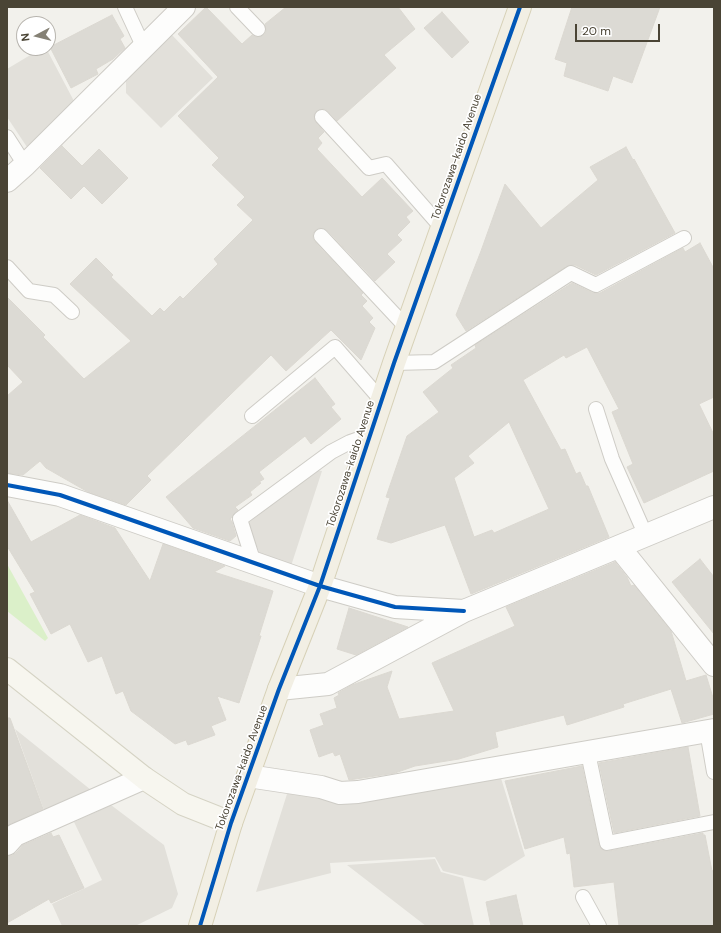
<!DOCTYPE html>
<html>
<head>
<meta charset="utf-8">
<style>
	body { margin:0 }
	#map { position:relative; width:721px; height:933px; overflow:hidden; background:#f2f1ec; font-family:"DM Sans",sans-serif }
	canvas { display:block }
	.frame { position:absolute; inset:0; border:8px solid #4a4435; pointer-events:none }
	.north { position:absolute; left:16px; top:16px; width:40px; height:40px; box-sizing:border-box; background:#fff; border:1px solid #b7b4ae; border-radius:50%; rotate:263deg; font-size:11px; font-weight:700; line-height:16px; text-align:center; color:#4a4435 }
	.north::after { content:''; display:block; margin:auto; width:14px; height:18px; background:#858175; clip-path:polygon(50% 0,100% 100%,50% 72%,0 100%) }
	.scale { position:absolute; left:575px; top:24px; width:85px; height:18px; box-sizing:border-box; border:2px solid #4a4435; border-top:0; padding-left:5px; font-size:12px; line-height:14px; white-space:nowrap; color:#4a4435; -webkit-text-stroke:3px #fff; paint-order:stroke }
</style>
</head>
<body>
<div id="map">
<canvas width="721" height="933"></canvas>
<div class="frame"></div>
<div class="north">N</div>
<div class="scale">20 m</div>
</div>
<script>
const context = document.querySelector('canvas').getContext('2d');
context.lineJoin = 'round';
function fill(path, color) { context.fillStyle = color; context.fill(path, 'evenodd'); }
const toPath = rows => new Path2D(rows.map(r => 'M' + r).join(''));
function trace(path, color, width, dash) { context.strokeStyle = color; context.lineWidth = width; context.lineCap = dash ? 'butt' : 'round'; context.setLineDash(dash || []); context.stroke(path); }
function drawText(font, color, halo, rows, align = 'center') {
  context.font = font + ' "DM Sans",sans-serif'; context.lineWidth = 3.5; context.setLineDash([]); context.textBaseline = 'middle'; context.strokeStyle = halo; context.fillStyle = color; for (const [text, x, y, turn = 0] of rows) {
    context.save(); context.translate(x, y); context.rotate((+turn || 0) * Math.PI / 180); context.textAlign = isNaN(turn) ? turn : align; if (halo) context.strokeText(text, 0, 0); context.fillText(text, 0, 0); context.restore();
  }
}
fill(toPath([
	[7,564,48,638,45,641,7,611]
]), '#dbf0c9');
fill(toPath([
	[172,35,213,78,161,128,126,93,126,81],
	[42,48,46,48,75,103,27,147,7,117,7,69],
	[315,470,322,471,291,566,261,556,247,524],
	[15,729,96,794,45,813],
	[500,775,525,856,485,881,443,871,435,857,330,863,331,873,256,892,287,794,298,790],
	[111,805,164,845,178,894,172,908,135,926,62,926,52,904,102,880,74,822],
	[435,859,441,872,463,878,474,926,426,926,347,865]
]), '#e2e0da');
const building = toPath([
	[206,7,242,44,252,35,256,37,264,35,266,31,265,24,286,7,398,7,415,29,384,55,396,68,337,121,328,111,324,109,317,111,314,115,316,122,324,132,318,138,322,143,317,149,362,197,382,178,413,211,406,217,410,222,397,235,402,240,387,254,395,262,375,281,327,230,319,228,316,230,313,233,313,238,315,242,363,293,361,295,367,301,362,306,373,318,369,322,375,328,361,360,331,330,286,371,271,355,147,476,151,480,126,505,88,492,46,468,40,461,23,475,7,473,7,396,23,382,7,365,7,297,45,335,43,337,84,379,131,341,70,284,96,258,113,275,111,277,152,316,160,308,164,312,180,296,183,299,218,264,214,259,253,220,237,205,245,197,212,165,219,158,178,116,218,77,178,34,206,7],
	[572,7,660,7,632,83,613,76,608,91,564,76,567,63,555,59,572,7],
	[442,12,469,42,452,58,424,28,442,12],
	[112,15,124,36,120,39,125,48,113,59,96,69,98,74,71,88,50,47,112,15],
	[62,146,82,166,99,149,128,178,102,204,84,186,71,199,40,168,62,146],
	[626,147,633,160,634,159,675,233,596,275,575,265,567,266,466,331,456,315,481,251,505,184,541,228,598,180,590,167,626,147],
	[700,243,714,269,714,397,699,404,714,435,714,471,644,503,627,467,633,464,612,412,619,409,587,347,566,358,564,355,523,380,561,450,565,449,576,474,580,472,586,486,588,486,609,537,471,594,445,525,391,543,377,539,390,498,386,497,407,436,439,412,423,392,453,368,451,365,476,348,475,345,572,283,593,293,600,293,683,248,685,252,700,243],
	[509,422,549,509,494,533,492,530,474,537,454,478,474,463,468,456,509,422],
	[315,378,335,404,331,407,341,419,311,444,305,436,259,472,264,479,259,482,261,483,250,492,252,495,235,507,238,510,230,519,232,522,236,536,230,541,193,528,166,497,315,378],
	[7,500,31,542,80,515,115,528,150,581,163,544,225,566,214,572,273,591,259,636,261,636,239,703,217,696,226,720,211,726,215,735,188,745,186,740,175,744,131,711,123,691,116,694,102,656,88,662,70,624,51,634,30,594,35,592,7,546,7,500],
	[700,559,714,577,714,634,672,582,700,559],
	[615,562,627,577,631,586,634,585,671,631,686,681,706,675,714,701,714,714,682,723,671,689,623,704,624,707,567,725,564,715,495,732,498,747,459,759,415,766,395,773,349,780,340,754,335,756,333,752,319,757,310,730,324,725,320,714,337,708,334,698,339,695,338,693,352,685,392,671,387,687,399,719,454,711,432,663,515,626,506,607,615,562],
	[349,608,408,627,356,655,337,649,349,608],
	[7,718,10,718,43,809,7,826,7,718],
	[688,747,700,816,614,833,599,763,688,747],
	[582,766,599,845,604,851,609,851,703,833,703,835,705,835,712,871,714,870,714,926,619,926,614,882,574,887,570,853,567,854,564,837,525,849,505,781,582,766],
	[51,833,53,837,59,835,84,888,51,903,49,899,7,923,7,856,11,856,16,853,23,845,51,833],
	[516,895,523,926,491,926,486,902,516,895]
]);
fill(building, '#dcdad4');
trace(building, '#dbd8d1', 1);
const lane = toPath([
	[125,7,144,48],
	[237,7,258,29],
	[322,117,369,168,386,164,442,228],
	[7,137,25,165],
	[321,236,407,328],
	[7,267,29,291,54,295,72,312],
	[394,363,434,362,571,273,596,285,684,238],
	[596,409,612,459,646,536],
	[252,416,335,347,382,401],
	[254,563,240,519,331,452,350,442,370,435],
	[707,731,714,772],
	[588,753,607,843,714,822],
	[583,897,599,926]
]);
const street = toPath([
	[7,181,25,165,184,7],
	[7,485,60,495,320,586,395,607,464,611],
	[619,547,714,665],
	[279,689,328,684,464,611,714,507],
	[248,776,321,787,340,793,358,792,714,730],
	[7,844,15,835,144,778]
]);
const secondary = toPath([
	[7,669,144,778,183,804,231,823]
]);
const primary = toPath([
	[200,926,231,823,279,689,320,586,394,363,520,7]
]);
trace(lane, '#ceccc6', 16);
trace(street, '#ceccc6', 24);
trace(secondary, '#d5d3c4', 24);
trace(primary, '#d7d1b7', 24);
trace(lane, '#fdfdfc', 14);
trace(street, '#fdfdfc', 22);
trace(secondary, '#f7f6ef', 22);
trace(primary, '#f2efe4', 22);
trace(toPath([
	[7,485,60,495,320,586,395,607,464,611],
	[200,926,231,823,279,689,320,586,394,363,520,7]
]), '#0057b8', 4);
drawText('11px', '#4a4435', '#fff', [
	["Tokorozawa-kaido Avenue",457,157,-71],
	["Tokorozawa-kaido Avenue",351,464,-72],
	["Tokorozawa-kaido Avenue",242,768,-70]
]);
</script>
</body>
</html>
